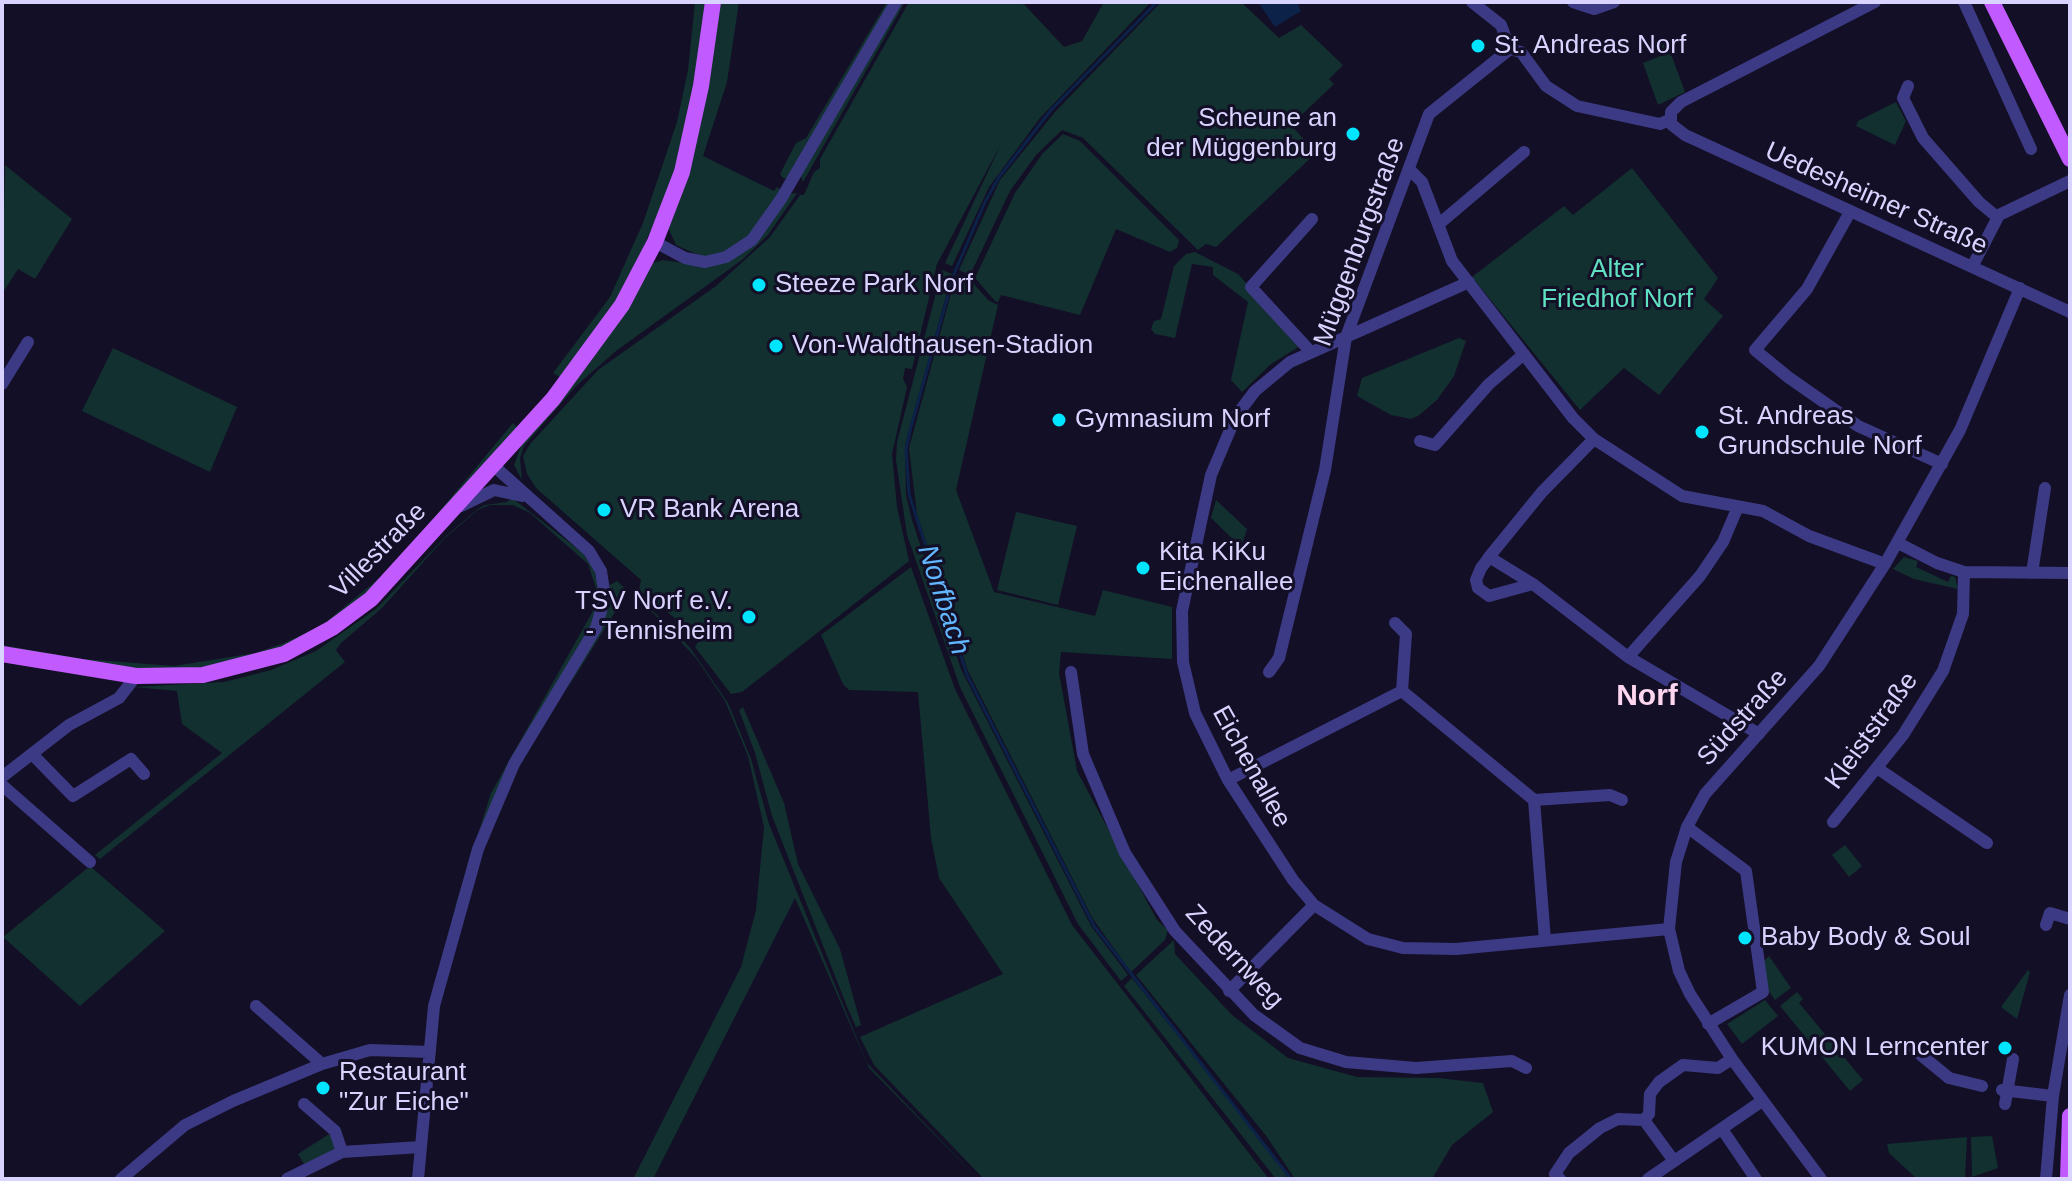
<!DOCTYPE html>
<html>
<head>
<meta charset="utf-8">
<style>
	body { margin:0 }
	#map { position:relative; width:2072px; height:1181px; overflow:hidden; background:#130f26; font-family:Helvetica,sans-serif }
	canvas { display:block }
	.frame { position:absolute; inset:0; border:4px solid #d9d4ff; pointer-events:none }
</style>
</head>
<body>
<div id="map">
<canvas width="2072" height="1181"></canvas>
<div class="frame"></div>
</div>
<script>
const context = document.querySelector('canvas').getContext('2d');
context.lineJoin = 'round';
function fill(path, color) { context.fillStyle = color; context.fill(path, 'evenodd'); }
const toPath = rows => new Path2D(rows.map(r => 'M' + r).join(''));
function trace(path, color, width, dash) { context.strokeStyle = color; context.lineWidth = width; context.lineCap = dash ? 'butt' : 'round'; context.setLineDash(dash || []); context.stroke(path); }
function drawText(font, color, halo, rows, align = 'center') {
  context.font = font + ' Helvetica,sans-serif'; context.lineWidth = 6; context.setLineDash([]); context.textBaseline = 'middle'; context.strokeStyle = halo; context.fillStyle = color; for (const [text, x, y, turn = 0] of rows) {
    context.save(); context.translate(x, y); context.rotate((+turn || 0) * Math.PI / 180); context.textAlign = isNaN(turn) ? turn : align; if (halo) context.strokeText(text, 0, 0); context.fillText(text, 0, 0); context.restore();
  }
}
fill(toPath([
	[695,2,709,2,687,132,665,198,621,297,560,377,553,373,610,297,643,223,677,122,688,70],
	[717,2,739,2,727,82,703,156,774,191,777,187,781,190,752,233,732,250,703,257,676,245,668,228],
	[887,2,892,2,787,179,783,178,780,174,796,143,806,138],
	[900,2,905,2,803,182,801,176],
	[909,2,1022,2,1064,47,1082,41,1104,2,1151,2,1040,118,989,187,952,266,945,263,1001,144,937,264,912,369,905,368,903,379,907,387,892,454,897,507,909,561,742,692,731,694,695,647,702,636,696,631,694,633,639,590,641,580,536,488,527,474,523,456,530,444,598,370,716,286,770,237,800,195,804,195,814,172,820,168,820,159],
	[1161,2,1241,2,1279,38,1301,25,1343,65,1329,79,1334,84,1291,125,1316,153,1216,247,1206,244,1198,250,1083,138,1062,130,1036,155,1010,191,970,275,959,270,1000,180,1055,112],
	[1667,43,1685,92,1658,105,1643,63,1663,55,1660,45],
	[1896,102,1906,121,1895,145,1856,126,1858,121],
	[1063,134,1080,141,1179,240,1177,248,1170,252,1116,229,1080,315,1001,295,998,302,995,301,975,278,1015,193,1043,153],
	[5,165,72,219,35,279,18,269,2,294],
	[1632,168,1718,278,1704,299,1723,316,1659,395,1624,368,1580,410,1472,277,1564,206,1573,215],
	[797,193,768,235,742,260,616,351,576,386,524,446,520,458,522,480,514,465,521,446,653,263,663,260,704,266,727,261,790,194],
	[1195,252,1238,274,1302,345,1271,364,1242,392,1231,380,1248,302,1213,275,1213,267,1192,264,1175,338,1155,334,1151,329,1154,321,1161,319,1174,266,1186,254],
	[942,270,952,274,905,445,906,495,912,520,961,669,1091,926,1128,975,1121,981,1078,924,960,687,907,535,896,460,897,442],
	[956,275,973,283,988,300,998,305,956,490,994,592,1095,616,1103,590,1172,607,1172,659,1061,652,1059,673,1077,771,1157,920,1168,930,1165,940,1131,972,1093,919,968,671,917,514,909,448],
	[1459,338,1466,341,1454,376,1437,400,1418,416,1411,419,1391,415,1357,396,1362,378],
	[113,348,237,407,210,472,82,411],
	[513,423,518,428,392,571,324,628,256,659,163,673,2,649,2,645,83,659,174,666,255,653,284,643,321,626,394,566],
	[512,498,583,553,594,569,600,596,591,627,521,745,454,910,491,793,594,609,596,588,588,564,530,513,513,505,490,505,478,510,445,538,382,608,341,643,336,650,345,662,100,859,95,855,222,753,182,724,177,691,134,687,224,682,271,670,316,651,376,609,446,536,478,509,485,505,507,502],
	[1216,500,1247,529,1241,547,1211,518],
	[1016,512,1077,526,1058,605,997,590],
	[1904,557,1918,561,1916,567,1948,582,1951,576,1955,577,1958,589,1914,579,1893,569],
	[911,567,955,689,1072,925,1269,1179,984,1179,874,1065,860,1037,1003,974,939,878,931,838,918,692,849,690,843,684,821,635],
	[617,581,628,591,566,691,603,622,610,585],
	[634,593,681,638,691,649,728,703,751,759,769,824,867,1063,978,1179,869,1068,795,898,653,1179,633,1179,741,967,756,910,764,827,748,756,725,701,696,658],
	[743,707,784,803,798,864,840,949,861,1025,856,1027,848,1009,772,816,755,753,739,710],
	[1845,845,1862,866,1849,877,1832,855],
	[90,866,165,931,80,1006,3,937],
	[1174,940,1175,954,1232,1015,1288,1058,1357,1077,1438,1078,1483,1083,1493,1112,1452,1145,1432,1179,1295,1179,1267,1137,1136,975],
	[1769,956,1791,988,1775,1000,1766,987,1763,962],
	[2028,970,2030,972,2017,1019,2001,1007],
	[1132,978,1279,1163,1288,1179,1276,1179,1124,986],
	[1797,992,1803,999,1799,1003,1863,1080,1850,1091,1780,1006],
	[1765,1000,1778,1016,1742,1044,1727,1024],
	[329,1134,340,1147,304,1164,298,1154],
	[1992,1136,1998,1168,1972,1177,1971,1137],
	[1967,1137,1965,1179,1917,1179,1889,1153,1887,1144]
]), '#12302f');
fill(toPath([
	[1258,2,1297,2,1301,11,1275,27]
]), '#0c2248');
trace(toPath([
	[1157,2,1051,110,999,177,985,202,954,274,911,427,906,449,909,494,967,675,1094,926,1291,1179]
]), '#0c2248', 3);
trace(toPath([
	[1472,2,1501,25,1510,49],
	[1573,2,1594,9,1614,2],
	[1875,2,1681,102,1671,112,1671,124,1685,135,2070,312],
	[1964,2,2031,149],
	[1510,49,1521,52,1546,86,1577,106,1660,124,1669,120],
	[1908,86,1903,98,1923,138,1979,202,1997,217],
	[1410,170,1422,182,1452,261,1573,418,1594,439,1682,496,1763,511,1809,536,1885,564],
	[1850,212,1807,289,1755,350,1788,377,1858,426,1942,464],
	[1439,224,1524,152],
	[655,242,685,258,705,262,726,257,752,240,781,199,896,2],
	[1972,267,1999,215,2070,181],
	[1469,282,1290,362,1255,391,1236,416,1211,475,1182,611,1183,662,1195,713,1228,780,1293,880,1314,905,1368,939,1403,948,1456,949,1669,929],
	[1311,352,1251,287,1312,219],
	[2,384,28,342],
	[1420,441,1435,445,1489,384,1524,354],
	[461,506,494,490,522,496],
	[1898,543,1937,563,1964,572,2070,573],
	[1489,557,1533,584,1489,596,1478,588,1476,580,1481,568,1485,563,1489,557,1542,492,1594,439],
	[2032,573,2045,488],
	[1533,584,1628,657,1759,734],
	[1395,623,1406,634,1402,691,1534,800,1610,795,1622,800],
	[1628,657,1700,576,1723,542,1737,509],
	[1071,672,1083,754,1125,853,1175,931,1254,1015,1300,1048,1346,1062,1416,1068,1512,1061,1526,1068],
	[1269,672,1279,658,1325,470,1346,337,1429,114,1510,49],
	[32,754,73,796,131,759,144,774],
	[1877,768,1987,843],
	[2,777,69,725,119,698,136,676],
	[1228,780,1402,691],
	[2,785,90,862],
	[1534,800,1545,940],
	[1833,822,1903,735,1943,671,1963,614,1964,572],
	[1687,827,1746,871,1763,992,1708,1024],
	[2046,925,2050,913,2070,919],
	[1229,991,1314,905],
	[256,1006,322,1064],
	[1915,1050,1949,1078,1982,1086],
	[2002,1090,2053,1096],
	[304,1104,335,1131,342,1152],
	[2005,1104,2013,1059],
	[1722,1129,1756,1179],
	[1674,1161,1644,1120,1649,1114,1650,1094,1659,1082,1683,1065,1718,1068,1732,1059],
	[121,1179,185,1125,233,1101,322,1064,370,1050,430,1052],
	[287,1179,342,1152,421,1147],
	[418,1179,434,1006,478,849,514,764,596,628,605,597,601,571,589,551,494,466],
	[1560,1179,1555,1174,1569,1153,1600,1128,1618,1119,1644,1120],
	[1648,1179,1762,1101],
	[1821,1179,1732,1059,1690,994,1679,971,1669,929,1676,862,1687,827,1705,794,1819,666,1885,564,1960,430,2020,288],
	[2046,1179,2053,1096,2070,995]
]), '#3d3a85', 12);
trace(toPath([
	[1992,2,2070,159],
	[2,654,136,676,203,675,284,654,332,628,371,599,553,399,622,305,655,242,682,172,701,86,713,2],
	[2068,1179,2070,1116]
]), '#c25bff', 16);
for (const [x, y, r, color] of [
	[1478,46,8,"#00e5ff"],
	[1353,134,8,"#00e5ff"],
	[759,285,8,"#00e5ff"],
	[776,346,8,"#00e5ff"],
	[1059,420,8,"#00e5ff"],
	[1702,432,8,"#00e5ff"],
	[604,510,8,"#00e5ff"],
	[1143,568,8,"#00e5ff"],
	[749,617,8,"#00e5ff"],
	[1745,938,8,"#00e5ff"],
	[2005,1048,8,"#00e5ff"],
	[323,1088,8,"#00e5ff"]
]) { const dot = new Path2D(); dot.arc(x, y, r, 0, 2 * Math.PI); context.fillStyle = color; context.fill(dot); trace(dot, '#130f26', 3); }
drawText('26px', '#d9d4ff', '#130f26', [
	["St. Andreas Norf",1494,46],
	["Scheune an",1337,119,"right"],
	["der Müggenburg",1337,149,"right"],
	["Steeze Park Norf",775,285],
	["Von-Waldthausen-Stadion",792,346],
	["St. Andreas",1718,417],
	["Grundschule Norf",1718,447],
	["Gymnasium Norf",1075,420],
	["VR Bank Arena",620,510],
	["Kita KiKu",1159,553],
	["Eichenallee",1159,583],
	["TSV Norf e.V.",733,602,"right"],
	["- Tennisheim",733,632,"right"],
	["Baby Body & Soul",1761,938],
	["KUMON Lerncenter",1989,1048,"right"],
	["Restaurant",339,1073],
	["\"Zur Eiche\"",339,1103]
], 'left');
drawText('26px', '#d9d4ff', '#130f26', [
	["Uedesheimer Straße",1876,199,24],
	["Müggenburgstraße",1360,242,-70],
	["Villestraße",379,551,-45],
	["Südstraße",1743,718,-48],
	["Kleiststraße",1872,731,-54],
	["Eichenallee",1251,767,61],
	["Zedernweg",1234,957,47]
]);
drawText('26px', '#5fe0c0', '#130f26', [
	["Alter",1617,270],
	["Friedhof Norf",1617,300]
]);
drawText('italic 28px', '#62b6ff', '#130f26', [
	["Norfbach",943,600,72]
]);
drawText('bold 30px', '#ffd6f0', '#130f26', [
	["Norf",1647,697]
]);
</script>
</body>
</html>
